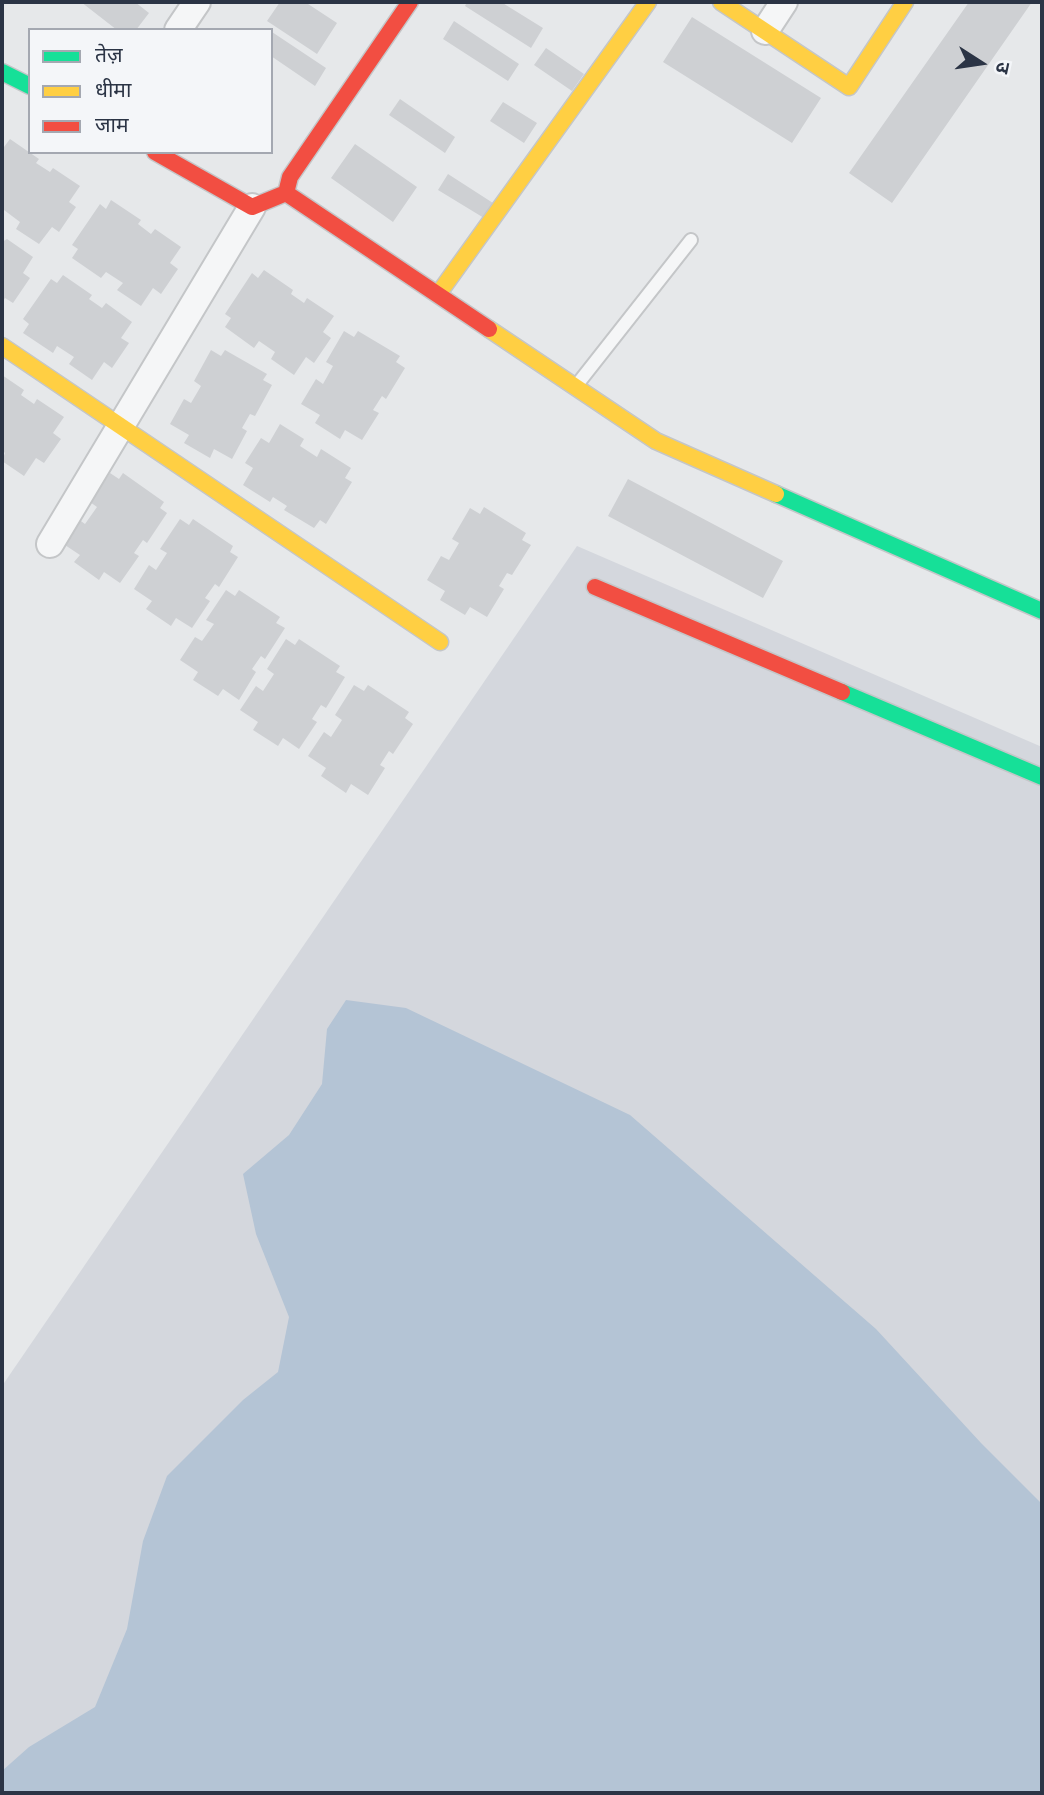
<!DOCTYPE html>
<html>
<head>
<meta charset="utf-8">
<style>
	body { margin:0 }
	#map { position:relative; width:1044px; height:1795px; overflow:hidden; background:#e6e8ea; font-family:"Sofia Sans Condensed","Noto Sans Devanagari",sans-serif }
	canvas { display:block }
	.frame { position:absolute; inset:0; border:4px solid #2b3445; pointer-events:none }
	.legend { position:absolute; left:28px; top:28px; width:245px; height:126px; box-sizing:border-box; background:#f4f6f9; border:2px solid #a4a8b1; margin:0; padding:9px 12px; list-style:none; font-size:21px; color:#2b3445 }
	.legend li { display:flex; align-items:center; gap:14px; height:35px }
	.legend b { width:35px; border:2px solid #a4a8b1 }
	.north { position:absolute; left:946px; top:28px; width:70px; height:70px; -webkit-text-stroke:5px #f4f6f9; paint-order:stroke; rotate:102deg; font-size:19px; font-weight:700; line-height:28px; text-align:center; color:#2b3445 }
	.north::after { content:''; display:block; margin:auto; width:24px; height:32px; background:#2b3445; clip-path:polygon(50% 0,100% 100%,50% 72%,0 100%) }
</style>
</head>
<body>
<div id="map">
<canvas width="1044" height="1795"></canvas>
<div class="frame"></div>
<ul class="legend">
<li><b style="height:9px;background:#16e098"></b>तेज़</li>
<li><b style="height:9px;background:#ffcf43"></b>धीमा</li>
<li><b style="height:9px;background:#f24e42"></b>जाम</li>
</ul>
<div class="north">उ</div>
</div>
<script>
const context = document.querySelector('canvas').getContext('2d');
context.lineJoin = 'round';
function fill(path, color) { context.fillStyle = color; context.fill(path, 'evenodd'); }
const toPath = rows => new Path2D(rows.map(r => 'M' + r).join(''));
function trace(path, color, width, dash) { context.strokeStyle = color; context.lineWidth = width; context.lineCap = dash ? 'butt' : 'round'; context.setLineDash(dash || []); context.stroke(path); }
fill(toPath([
	[577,546,1042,747,1042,1793,2,1793,2,1386]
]), '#d4d7dd');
fill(toPath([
	[346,1000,406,1008,630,1115,876,1329,981,1443,1042,1504,1042,1793,2,1793,2,1771,29,1747,95,1707,127,1629,143,1541,167,1476,243,1400,278,1372,289,1317,256,1234,243,1174,289,1135,322,1084,327,1029]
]), '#b4c4d5');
fill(toPath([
	[81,2,135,2,149,13,136,30,117,30],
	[280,2,305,2,337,23,317,54,267,21],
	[467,2,501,2,543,28,531,48,465,6],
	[969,2,1032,2,892,203,849,173],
	[692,17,821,98,792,143,663,62],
	[454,21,519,64,508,81,443,39],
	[272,32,326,68,315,86,271,56],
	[546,48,584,74,572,91,534,65],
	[400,99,455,137,445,153,389,115],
	[503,102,537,123,524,143,490,121],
	[10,139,39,159,36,163,50,172,53,168,80,186,69,202,76,207,59,232,52,227,39,244,16,229,20,222,4,210,2,214,2,146,4,147],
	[355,144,417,187,393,222,331,178],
	[448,174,493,203,484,218,438,190],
	[111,200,141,220,138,224,151,234,155,229,181,247,170,263,178,269,161,294,153,288,141,306,117,290,123,283,106,272,101,278,72,258,78,249,72,245,100,204,106,209],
	[7,239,33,257,23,273,30,278,13,303,5,298,2,303,2,242],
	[264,270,293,290,291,294,304,303,307,298,334,316,323,332,331,338,314,363,306,357,294,375,271,359,275,352,259,341,254,348,225,327,231,318,225,314,252,273,258,278],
	[63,275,92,295,89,299,102,308,106,303,132,322,121,338,129,343,112,368,104,362,92,380,69,364,74,357,57,346,53,353,23,333,29,324,23,319,51,279,57,283],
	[344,331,354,337,358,331,400,356,396,362,405,368,386,399,382,396,373,410,379,413,362,440,345,430,340,439,315,423,320,415,301,404,316,379,323,384,333,366,326,362],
	[211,350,221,356,225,350,267,374,263,380,272,385,255,416,250,414,242,428,247,431,232,459,214,449,210,458,184,443,189,435,170,424,184,399,191,403,201,386,194,381],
	[2,375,24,390,21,395,34,404,37,399,64,417,53,433,61,439,44,463,36,458,24,476,2,461,5,453,2,450],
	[280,424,304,439,300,446,317,457,321,449,351,468,345,478,352,482,326,524,320,520,314,528,284,510,287,506,273,497,270,502,243,485,253,468,245,463,261,438,269,443],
	[110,473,119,479,123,473,164,502,160,508,167,513,147,543,143,540,134,553,139,556,120,583,104,572,99,580,74,562,80,555,62,543,78,519,85,524,97,507,90,502],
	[628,479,783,561,763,598,608,516],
	[484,507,526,533,522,540,531,545,512,575,507,573,499,586,504,589,487,617,470,607,465,615,440,600,445,591,427,580,441,556,449,560,459,543,452,539,470,508,480,514],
	[180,519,189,525,193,519,233,546,230,552,238,557,219,587,215,584,205,598,210,601,192,628,176,618,171,626,146,609,152,601,134,589,149,565,156,570,167,553,160,549],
	[226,590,235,596,239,590,280,617,276,623,285,628,265,659,261,656,252,669,256,672,239,700,223,689,218,696,193,680,198,672,180,660,195,637,202,641,214,624,206,620],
	[286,639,295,645,299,639,340,666,336,672,345,677,326,708,321,705,312,719,317,722,299,749,283,738,278,746,253,730,258,722,240,710,256,686,263,691,274,674,267,669],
	[354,685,364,691,368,685,409,712,405,718,413,724,393,754,389,751,380,765,385,768,368,795,351,784,346,793,321,776,326,768,308,756,324,732,331,737,342,720,335,715]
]), '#ced0d3');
const lane = toPath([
	[576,386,691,240]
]);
const street = toPath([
	[178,30,197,2],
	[765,31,784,2],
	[50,544,252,207]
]);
const fast = toPath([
	[2,72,30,86],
	[776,494,1042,611],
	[842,692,1042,777]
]);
const slow = toPath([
	[721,2,849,87,905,2],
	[439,293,648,2],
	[489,329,656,441,776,494],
	[2,346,440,642]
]);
const jam = toPath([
	[155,152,252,207,286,193,290,177,410,2],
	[286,193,489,329],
	[595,587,842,692]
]);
trace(lane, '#c4c6c8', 16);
trace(street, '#c4c6c8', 30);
trace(fast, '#c4c6c8', 19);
trace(slow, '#c4c6c8', 19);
trace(jam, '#c4c6c8', 19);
trace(lane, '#f5f6f7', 12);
trace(street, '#f5f6f7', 26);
trace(fast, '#16e098', 16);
trace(slow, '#ffcf43', 16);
trace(jam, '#f24e42', 16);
</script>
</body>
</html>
